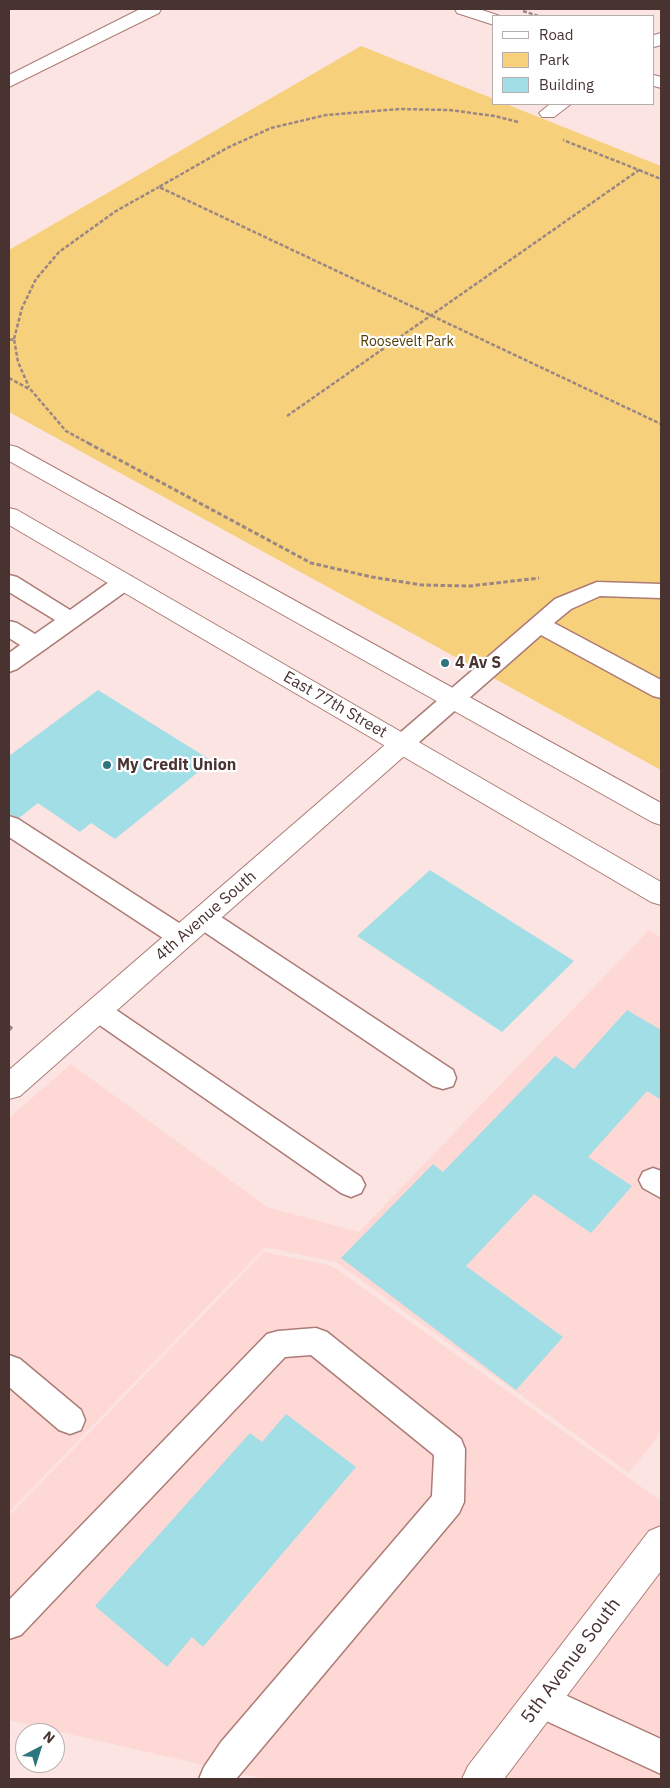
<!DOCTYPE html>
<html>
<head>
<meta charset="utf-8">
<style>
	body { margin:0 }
	#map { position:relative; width:670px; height:1788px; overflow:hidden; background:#fbe4e2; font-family:"IBM Plex Sans",sans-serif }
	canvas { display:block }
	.frame { position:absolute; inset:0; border:10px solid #483331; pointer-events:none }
	.legend { position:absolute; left:492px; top:15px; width:162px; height:90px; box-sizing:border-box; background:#fff; border:1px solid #b6adad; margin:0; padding:6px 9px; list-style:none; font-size:15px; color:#483331 }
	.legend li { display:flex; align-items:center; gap:10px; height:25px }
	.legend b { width:25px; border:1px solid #b6adad }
	.north { position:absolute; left:15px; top:1723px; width:50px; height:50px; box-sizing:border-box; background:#fff; border:1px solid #b6adad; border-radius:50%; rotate:40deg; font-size:14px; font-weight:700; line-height:20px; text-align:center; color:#483331 }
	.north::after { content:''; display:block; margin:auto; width:18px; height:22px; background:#2e767e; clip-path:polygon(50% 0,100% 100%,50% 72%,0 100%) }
</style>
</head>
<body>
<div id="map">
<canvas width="670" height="1788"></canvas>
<div class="frame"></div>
<ul class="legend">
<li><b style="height:6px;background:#fff"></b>Road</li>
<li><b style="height:14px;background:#f7d07b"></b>Park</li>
<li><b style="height:14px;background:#a1dee6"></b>Building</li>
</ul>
<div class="north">N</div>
</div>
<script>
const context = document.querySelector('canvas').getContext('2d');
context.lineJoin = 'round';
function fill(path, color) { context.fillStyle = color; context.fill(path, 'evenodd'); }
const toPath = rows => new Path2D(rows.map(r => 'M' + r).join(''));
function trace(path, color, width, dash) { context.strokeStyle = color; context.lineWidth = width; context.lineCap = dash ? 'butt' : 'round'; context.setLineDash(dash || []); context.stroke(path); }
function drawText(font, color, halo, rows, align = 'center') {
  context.font = font + ' "IBM Plex Sans",sans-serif'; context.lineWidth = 4.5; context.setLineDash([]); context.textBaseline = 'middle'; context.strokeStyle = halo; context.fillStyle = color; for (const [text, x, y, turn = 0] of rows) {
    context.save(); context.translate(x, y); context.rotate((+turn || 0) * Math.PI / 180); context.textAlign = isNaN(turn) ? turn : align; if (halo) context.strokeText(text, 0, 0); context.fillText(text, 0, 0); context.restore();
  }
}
fill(toPath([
	[649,930,661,938,661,1432,629,1473,336,1262,265,1247,9,1512,9,1118,71,1064,267,1207,359,1232],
	[264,1252,332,1266,661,1501,661,1779,264,1779,9,1720,9,1516]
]), '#fed8d4');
fill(toPath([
	[361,46,494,99,494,104,506,104,661,166,661,770,9,412,9,250]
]), '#f7d07b');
fill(toPath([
	[98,690,212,761,115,839,91,823,80,832,38,803,19,818,9,814,9,756],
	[430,870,574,961,502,1032,357,936],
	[627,1010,661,1030,661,1100,647,1091,588,1157,632,1186,591,1233,534,1194,466,1266,563,1337,516,1390,341,1258,433,1164,443,1172,555,1056,574,1069],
	[286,1414,356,1467,203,1647,192,1637,167,1667,95,1606,250,1433,262,1442]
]), '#a1dee6');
const service = toPath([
	[9,575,17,577,70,610,116,577,124,575,132,577,135,582,132,587,44,650,17,669,9,672,9,653,20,645,9,638,9,621,17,623,35,634,55,620,9,592,9,575],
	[597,582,661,584,661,598,600,596,571,609,554,623,661,680,661,698,653,696,541,635,410,750,402,752,394,750,390,744,394,738,555,599,597,582],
	[9,816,18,819,190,930,194,937,190,944,181,947,172,944,9,837,9,816],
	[203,908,212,911,453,1070,456,1078,453,1086,443,1089,433,1086,194,925,190,918,194,911,203,908],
	[97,1000,106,1003,361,1177,365,1185,361,1193,351,1197,341,1193,88,1017,84,1010,88,1003,97,1000],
	[653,1168,661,1171,661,1198,643,1188,639,1180,643,1172,653,1168],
	[316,1328,327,1332,461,1439,465,1449,464,1502,459,1513,236,1779,199,1779,204,1767,221,1742,432,1496,434,1455,311,1355,285,1357,21,1635,9,1639,9,1600,267,1334,278,1331,316,1328],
	[9,1355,20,1359,81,1410,85,1420,81,1430,70,1434,59,1430,9,1387,9,1355],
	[541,1684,661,1739,661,1774,529,1713,524,1701,529,1689,541,1684]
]);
const minor = toPath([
	[140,9,161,9,159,13,9,87,9,75,140,9],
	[661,33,661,45,654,47,654,35,661,33],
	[550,104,571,104,554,117,542,117,539,113,550,104],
	[402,735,411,738,415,744,411,750,20,1096,9,1099,9,1070,393,738,402,735],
	[661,1526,661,1571,504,1779,462,1779,468,1766,649,1531,661,1526]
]);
const tertiary = toPath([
	[455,9,479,9,500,16,494,16,494,25,457,13,455,9],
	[654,75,661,77,661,88,654,86,654,75],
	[9,445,17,447,661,803,661,825,652,822,9,461,9,445],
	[9,508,17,510,661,882,661,905,651,902,9,525,9,508]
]);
trace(service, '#ac7b76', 3);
trace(minor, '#ac7b76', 2);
trace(tertiary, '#ac7b76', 2);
trace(toPath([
	[523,11,538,16],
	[518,122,495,116,449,110,400,109,326,115,271,128,227,148,159,187,661,424],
	[639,170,661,179],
	[14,339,22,308,36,279,59,252,116,211,159,187],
	[9,340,14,339,18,362,29,387],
	[9,378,31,390,66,431,90,444],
	[287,416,639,170,563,140]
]), '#9c8684', 2.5, [4, 2]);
trace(toPath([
	[88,443,311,563,372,577,422,585,470,586,539,578]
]), '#9c8684', 3, [4.5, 2.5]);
trace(toPath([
	[9,1027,12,1029]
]), '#9c8684', 4, [6, 3]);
fill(service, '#fff');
fill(minor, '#fff');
fill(tertiary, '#fff');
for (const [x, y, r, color] of [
	[445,663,5,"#2e767e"],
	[107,765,5,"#2e767e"]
]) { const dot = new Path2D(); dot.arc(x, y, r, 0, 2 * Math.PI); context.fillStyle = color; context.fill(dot); trace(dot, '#fff', 2); }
drawText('14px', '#523c01', '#fff', [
	["Roosevelt Park",407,342]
]);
drawText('bold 16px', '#483331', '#fff', [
	["4 Av S",455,663],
	["My Credit Union",117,765]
], 'left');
drawText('16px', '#483331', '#fff', [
	["East 77th Street",335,705,30],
	["4th Avenue South",206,916,-41]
]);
drawText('19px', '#483331', '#fff', [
	["5th Avenue South",571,1661,-53]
]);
</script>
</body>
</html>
